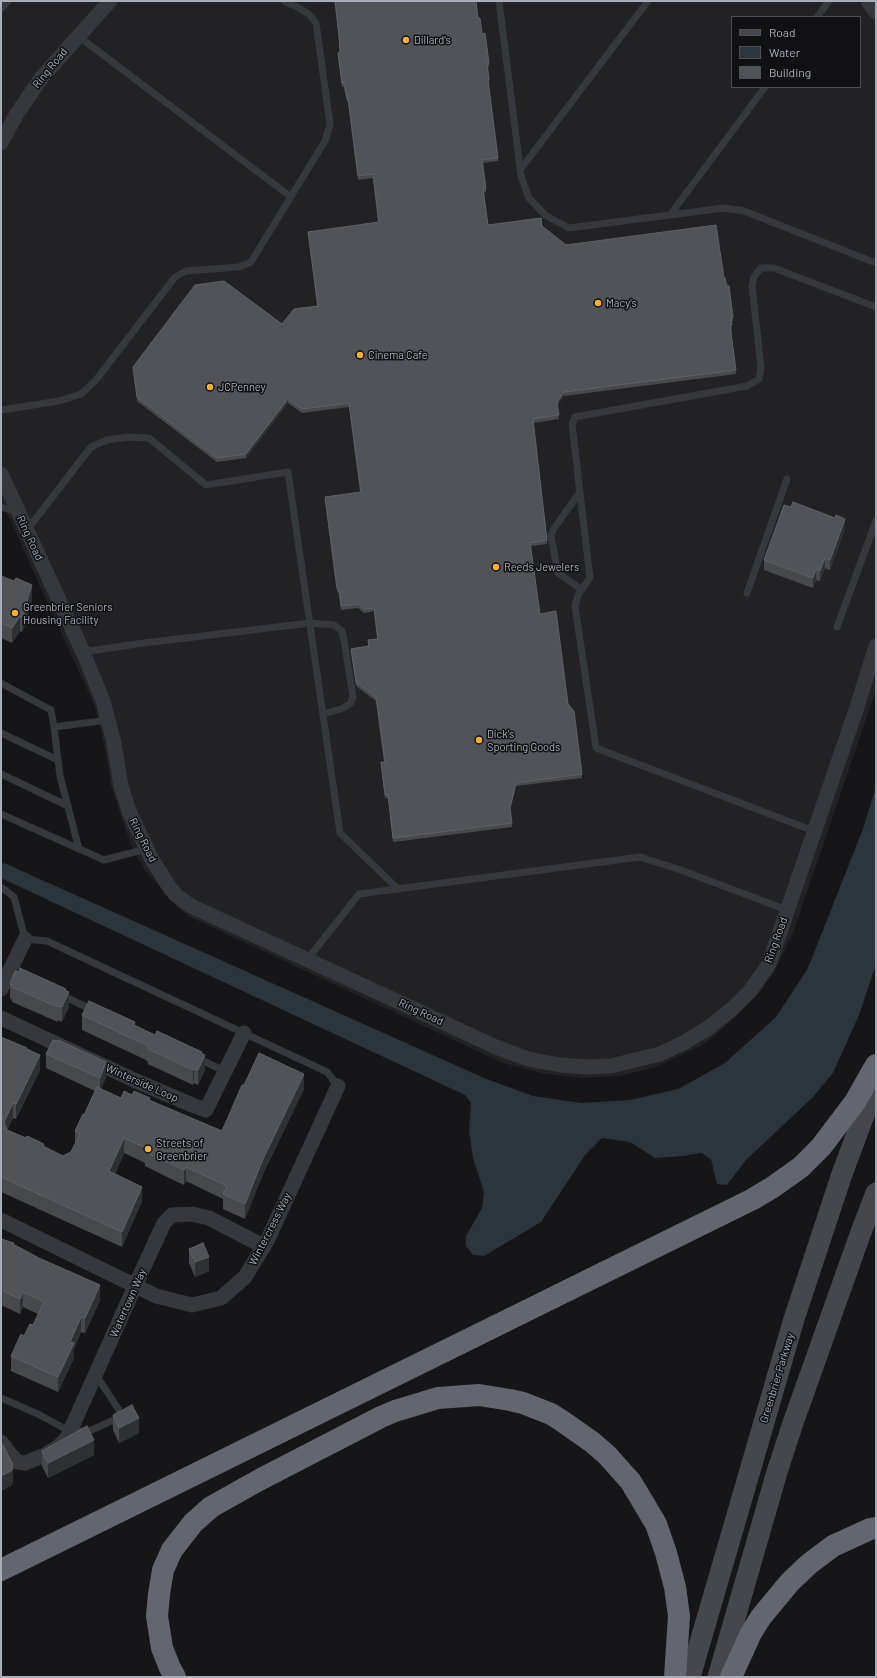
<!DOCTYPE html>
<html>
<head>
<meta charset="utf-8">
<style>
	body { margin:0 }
	#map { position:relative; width:877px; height:1678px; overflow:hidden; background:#161618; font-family:Barlow,sans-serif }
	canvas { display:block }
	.frame { position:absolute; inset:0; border:2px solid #a8adb8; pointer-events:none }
	.legend { position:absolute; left:731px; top:16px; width:130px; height:72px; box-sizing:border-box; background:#111113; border:1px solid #4d4f55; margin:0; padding:5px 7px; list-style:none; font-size:12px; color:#a8adb8 }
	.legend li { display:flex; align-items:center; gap:8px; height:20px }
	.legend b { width:20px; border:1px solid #4d4f55 }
</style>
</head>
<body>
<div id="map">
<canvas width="877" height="1678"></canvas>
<div class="frame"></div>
<ul class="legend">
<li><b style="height:5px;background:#45474d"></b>Road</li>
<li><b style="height:11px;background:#2c353c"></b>Water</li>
<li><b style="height:11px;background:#525359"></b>Building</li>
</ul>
</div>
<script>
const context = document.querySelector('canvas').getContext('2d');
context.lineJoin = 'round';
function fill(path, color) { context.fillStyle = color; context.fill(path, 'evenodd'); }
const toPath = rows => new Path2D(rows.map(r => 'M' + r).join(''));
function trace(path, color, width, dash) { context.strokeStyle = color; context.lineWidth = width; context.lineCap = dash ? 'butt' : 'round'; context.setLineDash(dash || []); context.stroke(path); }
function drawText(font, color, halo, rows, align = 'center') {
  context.font = font + ' Barlow,sans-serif'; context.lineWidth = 3; context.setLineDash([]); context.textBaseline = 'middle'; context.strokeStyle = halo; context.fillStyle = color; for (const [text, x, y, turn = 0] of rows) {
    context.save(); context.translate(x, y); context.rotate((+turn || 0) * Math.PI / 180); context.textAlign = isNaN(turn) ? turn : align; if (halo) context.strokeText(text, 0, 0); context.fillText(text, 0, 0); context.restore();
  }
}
fill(toPath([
	[1,1,876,1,876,690,794,930,776,969,761,991,725,1027,704,1044,656,1067,621,1076,581,1078,546,1074,503,1063,190,917,178,908,144,869,131,845,111,786,105,749,95,707,1,500],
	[732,17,860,17,860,87,732,87]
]), '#222225');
fill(toPath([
	[876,787,876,964,859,1015,833,1073,812,1098,746,1160,727,1185,717,1184,711,1159,701,1153,683,1156,655,1158,630,1142,602,1138,585,1155,541,1222,484,1256,473,1255,466,1246,466,1236,482,1208,484,1192,473,1158,469,1131,471,1103,465,1095,1,878,1,865,4,863,484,1078,533,1096,581,1103,630,1100,678,1089,725,1063,776,1017,808,968,863,829]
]), '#2c353c');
trace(toPath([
	[499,1,521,176,529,198,545,215,569,228,724,208,744,211,876,263],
	[1,9,8,1],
	[817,17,829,1],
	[78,36,291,197],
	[520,170,648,1],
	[670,215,765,87],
	[1,410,59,401,81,394,96,380,175,277,186,271,239,267,251,262,325,141,330,124,316,23,309,14,297,7,284,1],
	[580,492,553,530,551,536,558,573,582,590],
	[1,507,18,512],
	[27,530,91,447,107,440,128,437,149,438,206,485,288,472,340,833,398,889],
	[747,593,787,479],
	[837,627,876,521],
	[83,652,136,644,310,623,334,625,342,631,344,640,353,697,350,704,341,709,323,714],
	[1,683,51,710,54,727,108,720],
	[54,727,60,776,79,849],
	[1,733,58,760],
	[1,774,68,806],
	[1,814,104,860,146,849],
	[814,831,596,748,575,606,579,593,590,578,572,424,575,417,747,386,759,379,761,367,752,286,754,277,761,268,774,268,876,307],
	[1,887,14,897,25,939,47,941,327,1072,338,1086],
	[307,960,359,894,640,857,681,870,787,910],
	[61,995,95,1011],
	[197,1058,225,1071],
	[1,1398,38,1414,71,1432],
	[81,1431,89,1431,123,1416,96,1375]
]), '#37383d', 7);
trace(toPath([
	[868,1,876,12],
	[1,143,16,115,42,77,110,1],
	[1,474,83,652,103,701,114,743,121,786,129,811,151,858,170,888,176,895,191,906,496,1047,528,1059,560,1065,586,1067,611,1066,660,1054,685,1042,708,1028,731,1010,750,991,769,964,857,707,876,646],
	[1,989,25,939],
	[1,1018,134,1080,192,1105,206,1110,244,1033],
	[1,1220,156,1296,192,1305,221,1298,245,1277,268,1239,338,1086],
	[1,1442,10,1454,18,1462,25,1463,45,1455,58,1447,67,1438,135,1286,164,1223,172,1215,192,1214,209,1218,263,1246]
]), '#37383d', 15);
trace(toPath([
	[690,1677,794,1319,842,1174,876,1083],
	[718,1677,777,1472,793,1423,861,1232,876,1193]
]), '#45474d', 21);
trace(toPath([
	[1,1570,753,1199,773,1187,801,1167,821,1147,855,1102,876,1065],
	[175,1677,170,1668,162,1648,157,1616,159,1594,163,1570,172,1550,193,1523,211,1507,261,1479,381,1417,395,1411,438,1398,479,1395,510,1400,523,1403,551,1414,562,1421,592,1442,607,1455,631,1482,656,1524,666,1553,675,1587,679,1616,675,1677],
	[731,1677,751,1633,761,1617,790,1582,809,1564,833,1546,870,1529,876,1528]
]), '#63666e', 22);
fill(toPath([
	[329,1,476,1,478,18,489,63,489,67,487,67,489,80,489,83,488,83,498,158,498,161,483,163,486,189,486,192,484,193,488,225,542,226,566,245,724,278,727,286,733,317,733,321,731,321,732,329,731,329,736,374,564,396,557,406,559,419,533,423,547,540,547,544,531,546,540,614,568,704,582,774,582,778,516,786,510,811,512,827,393,842,388,798,385,798,381,766,381,762,384,762,376,701,356,686,351,652,351,649,368,646,368,640,377,639,374,611,364,613,358,608,341,610,339,593,337,592,325,500,325,497,360,492,349,407,302,413,288,403,246,458,217,462,137,401,133,367,282,324,317,306,308,232,378,223,373,178,358,180,348,102,347,102,344,87,342,87,338,57,338,53,340,52,339,40,335,3],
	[845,529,830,570,825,568,820,581,816,580,813,588,764,570,764,560],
	[1,576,32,600,28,613,28,620,22,632,20,631,12,643,1,638],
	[10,984,66,991,69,1007,62,1022,58,1020,58,1022,12,1002,12,1000,10,998],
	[82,1015,135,1026,155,1035,202,1054,205,1070,198,1085,194,1083,193,1085,148,1064,148,1062,146,1060,82,1030],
	[1,1037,27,1049,40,1070,16,1119,13,1118,7,1130,63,1156,71,1152,75,1144,75,1131,84,1115,95,1091,46,1068,46,1054,106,1077,101,1089,121,1098,132,1095,150,1101,222,1131,244,1085,304,1089,263,1174,245,1219,223,1209,223,1199,186,1181,184,1185,169,1178,145,1166,145,1163,124,1153,115,1174,142,1201,122,1247,1,1192],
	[1,1239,14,1245,100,1300,85,1333,81,1332,74,1349,74,1358,58,1392,11,1371,11,1356,24,1336,33,1325,38,1314,23,1307,20,1314,1,1305],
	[189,1249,209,1271,195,1277,189,1263],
	[113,1415,139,1433,119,1443,113,1430],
	[42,1451,94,1455,48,1478,42,1466]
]), '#47494d');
fill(toPath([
	[564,392,564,396,557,407,557,403],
	[288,399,288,403,246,458,246,454],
	[845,519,845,529,830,570,830,560],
	[825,558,825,568,820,581,820,571],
	[816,569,816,580,813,588,813,578],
	[32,585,32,600,28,613,28,620,22,632,22,617,26,604],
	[20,616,20,631,12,643,12,628],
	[516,783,516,786,510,812,510,808],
	[66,989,66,999,69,992,69,1007,62,1022,62,1007],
	[202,1052,202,1062,205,1055,205,1070,198,1085,198,1070],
	[40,1055,40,1070,16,1119,16,1104],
	[106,1062,106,1077,100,1093,100,1078],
	[194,1069,194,1083,193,1085,193,1070],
	[304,1074,304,1089,263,1174,245,1219,245,1204,263,1159],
	[13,1103,13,1118,4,1137,4,1122],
	[124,1138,124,1153,109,1186,109,1171],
	[186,1167,186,1181,184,1185,184,1170],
	[142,1187,142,1201,122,1247,122,1232],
	[209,1257,209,1271,195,1277,195,1262],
	[100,1285,100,1300,85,1333,85,1318],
	[23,1292,23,1307,20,1314,20,1299],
	[81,1317,81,1332,74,1349,74,1358,58,1392,58,1377,70,1342],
	[139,1418,139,1433,119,1443,119,1428],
	[94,1440,94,1455,48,1478,48,1463],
	[13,1465,13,1483,11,1486,1,1491,1,1476]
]), '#2f3033');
const building = toPath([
	[335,1,476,1,478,18,480,18,482,34,485,33,489,63,487,63,489,80,488,80,498,158,482,160,486,189,483,189,488,225,541,218,542,226,566,245,716,225,724,278,725,278,727,286,729,286,733,317,731,317,732,325,730,325,736,370,564,392,557,403,559,415,533,419,547,540,530,543,540,614,556,611,568,704,574,711,582,774,516,783,510,808,512,823,393,838,388,794,385,795,381,762,385,762,376,697,356,682,351,649,369,646,368,640,378,639,374,608,364,609,358,604,341,606,339,590,337,588,325,497,361,492,349,403,302,409,288,399,246,454,217,458,137,397,133,367,195,285,224,281,282,324,294,309,318,306,308,232,379,222,373,174,358,176,348,98,347,98,344,83,342,83,338,53,340,52,339,36,335,1],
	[793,502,835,518,836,515,845,519,830,560,825,558,820,571,816,569,813,578,764,560,784,505,791,507,793,502],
	[1,576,14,581,16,578,32,585,26,604,28,605,22,617,20,616,12,628,1,623,1,576],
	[20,968,66,989,65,990,69,992,62,1007,58,1006,58,1007,12,987,13,985,10,984,15,971,19,972,20,968],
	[89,1001,135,1022,134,1025,155,1035,157,1031,202,1052,201,1053,205,1055,198,1070,194,1069,193,1070,148,1049,149,1048,146,1045,82,1015,89,1001],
	[1,1037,27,1048,27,1049,40,1055,16,1104,13,1103,4,1122,7,1130,26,1138,27,1136,44,1144,43,1146,63,1156,71,1152,80,1134,75,1131,83,1114,84,1115,97,1087,121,1098,124,1091,132,1095,134,1091,150,1098,149,1100,222,1131,242,1085,244,1085,259,1053,304,1074,263,1159,245,1204,223,1194,227,1186,186,1167,184,1170,169,1163,145,1152,146,1148,124,1138,109,1171,142,1187,122,1232,1,1177,1,1037],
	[53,1040,57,1041,58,1040,106,1062,100,1078,46,1054,53,1040],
	[1,1239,14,1243,13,1244,39,1258,100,1285,85,1318,81,1317,70,1342,74,1343,58,1377,11,1356,21,1334,24,1336,30,1324,33,1325,44,1302,23,1292,20,1299,1,1290,1,1239],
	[203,1243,209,1257,195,1262,189,1249,203,1243],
	[132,1405,139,1418,119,1428,113,1415,132,1405],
	[87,1426,94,1440,48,1463,42,1451,87,1426],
	[1,1442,3,1445,13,1465,12,1466,13,1469,11,1471,1,1476,1,1442]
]);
fill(building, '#525359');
trace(building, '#5f6168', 1);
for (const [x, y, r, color] of [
	[406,40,4,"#f2b134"],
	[598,303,4,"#f2b134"],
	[360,355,4,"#f2b134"],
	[210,387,4,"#f2b134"],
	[496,567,4,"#f2b134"],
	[15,613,4,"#f2b134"],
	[479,740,4,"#f2b134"],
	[148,1149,4,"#f2b134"]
]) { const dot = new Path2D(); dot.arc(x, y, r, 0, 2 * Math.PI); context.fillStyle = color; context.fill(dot); trace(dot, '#111113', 1.5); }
drawText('11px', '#a8adb8', '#111113', [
	["Dillard's",414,40],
	["Macy's",606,303],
	["Cinema Cafe",368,355],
	["JCPenney",218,387],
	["Reeds Jewelers",504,567],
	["Greenbrier Seniors",23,607],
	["Housing Facility",23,620],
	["Dick's",487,734],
	["Sporting Goods",487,747],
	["Streets of",156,1143],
	["Greenbrier",156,1156]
], 'left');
drawText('11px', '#a8adb8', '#111113', [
	["Ring Road",50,68,-51],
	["Ring Road",30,538,65],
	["Ring Road",143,840,63],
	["Ring Road",776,940,-70],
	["Ring Road",421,1012,25],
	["Winterside Loop",142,1083,24],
	["Wintercress Way",270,1229,-63],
	["Watertown Way",128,1303,-66],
	["Greenbrier Parkway",777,1378,-73]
]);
</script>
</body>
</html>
